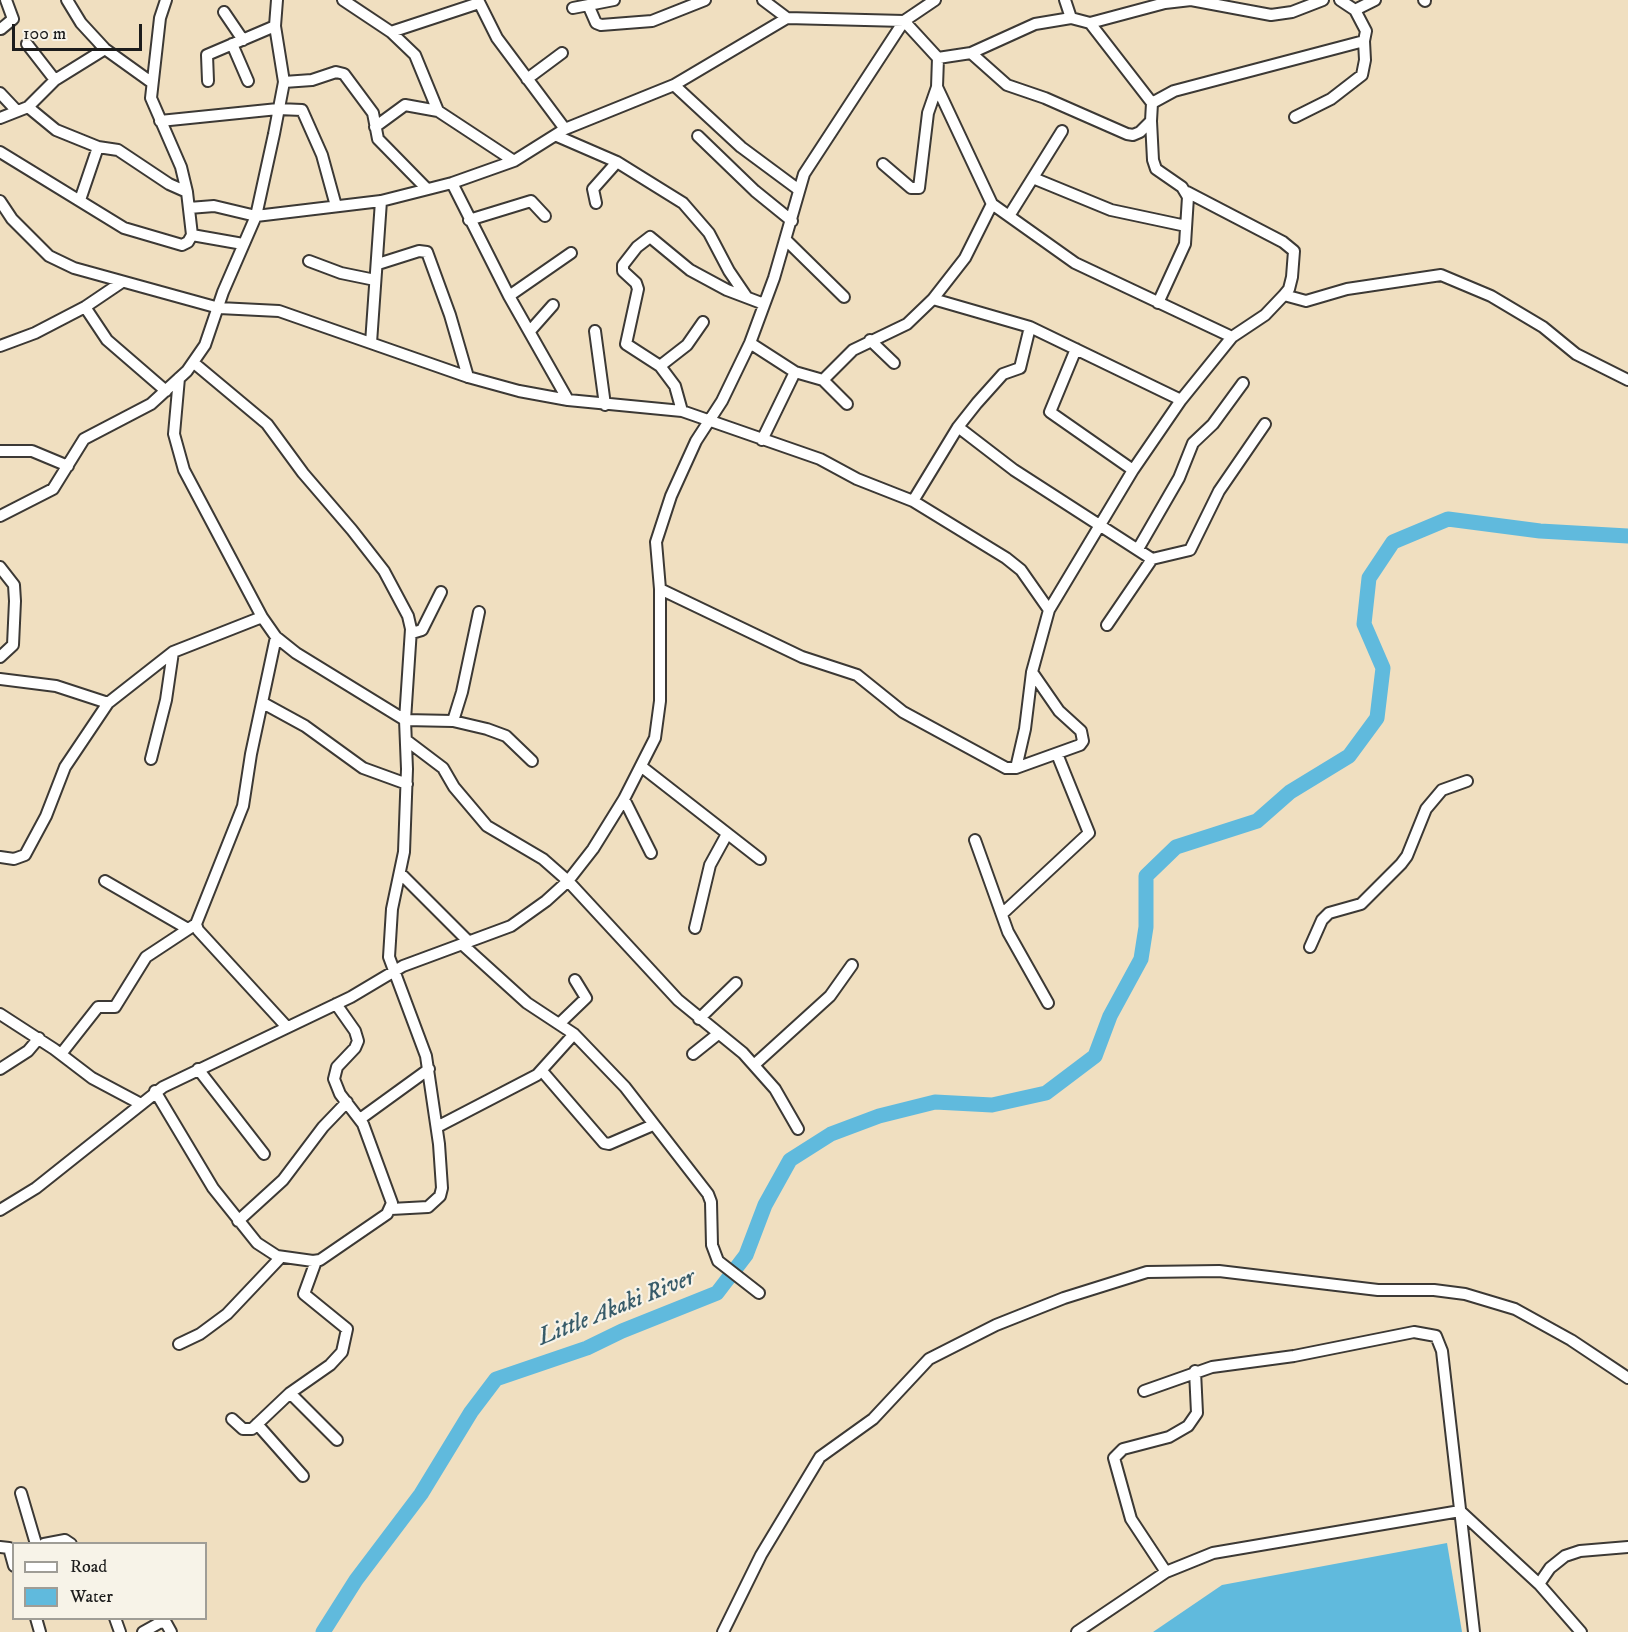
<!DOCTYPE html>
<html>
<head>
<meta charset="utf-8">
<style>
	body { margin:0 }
	#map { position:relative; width:1628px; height:1632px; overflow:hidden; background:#f0dfc0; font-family:"IM FELL DW Pica",serif }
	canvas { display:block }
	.legend { position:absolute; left:12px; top:1542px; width:195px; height:78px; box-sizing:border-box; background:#f7f3e8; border:2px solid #9f9d96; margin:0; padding:8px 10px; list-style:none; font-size:18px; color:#1c1c1c }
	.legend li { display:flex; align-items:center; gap:12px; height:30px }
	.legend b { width:30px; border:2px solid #9f9d96 }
	.scale { position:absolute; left:12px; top:24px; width:130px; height:27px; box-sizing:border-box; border:3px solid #1c1c1c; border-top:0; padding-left:8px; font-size:18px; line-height:21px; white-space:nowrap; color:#1c1c1c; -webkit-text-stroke:4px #f7f3e8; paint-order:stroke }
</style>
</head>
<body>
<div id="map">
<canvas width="1628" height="1632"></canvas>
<ul class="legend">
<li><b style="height:8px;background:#fff"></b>Road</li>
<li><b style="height:16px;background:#60badd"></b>Water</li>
</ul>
<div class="scale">100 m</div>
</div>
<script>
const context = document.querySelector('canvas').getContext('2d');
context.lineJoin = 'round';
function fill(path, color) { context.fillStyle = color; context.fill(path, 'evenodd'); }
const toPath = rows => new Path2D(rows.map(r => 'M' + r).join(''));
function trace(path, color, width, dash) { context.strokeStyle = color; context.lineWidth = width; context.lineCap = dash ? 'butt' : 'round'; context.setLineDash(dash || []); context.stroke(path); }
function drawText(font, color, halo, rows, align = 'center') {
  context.font = font + ' "IM FELL DW Pica",serif'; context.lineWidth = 4.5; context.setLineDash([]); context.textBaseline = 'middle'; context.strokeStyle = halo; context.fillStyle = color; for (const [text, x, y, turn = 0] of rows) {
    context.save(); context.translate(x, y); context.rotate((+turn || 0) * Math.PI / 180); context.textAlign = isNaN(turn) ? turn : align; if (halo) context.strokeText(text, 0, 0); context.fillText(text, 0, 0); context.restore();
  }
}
fill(toPath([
	[1447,1543,1462,1632,1153,1632,1222,1585]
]), '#60badd');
trace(toPath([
	[323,1632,356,1580,421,1494,471,1412,496,1379,587,1348,622,1331,717,1293,746,1255,765,1205,790,1160,831,1134,879,1116,935,1102,992,1105,1046,1093,1095,1056,1110,1016,1141,959,1146,927,1146,876,1176,847,1257,821,1290,792,1349,756,1377,718,1383,668,1364,624,1369,578,1393,542,1448,519,1540,531,1628,536]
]), '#60badd', 15);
const minor = toPath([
	[67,0,81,23,105,49,151,82],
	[166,0,160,18,151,98,181,167,187,192,192,235],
	[343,0,391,32,415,55,438,111,514,161],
	[478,0,497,38,565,129],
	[763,0,787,18,904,21,938,58,971,53,1035,24,1071,18,1090,23,1152,103,1174,91,1364,41,1365,60,1362,75,1331,99,1295,117],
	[1065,0,1071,18],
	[1340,0,1355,10,1366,31,1364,41],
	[1424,0,1425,1],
	[589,7,596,23,601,25,652,21,705,0],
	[573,8,614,0],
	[1355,10,1375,0],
	[224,12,243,40],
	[1090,23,1165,3,1191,0,1271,15,1292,12,1323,0],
	[1,29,13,19,6,0],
	[391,32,479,3],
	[27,44,55,80],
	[232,44,248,81],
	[971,53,1007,85,1045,98,1127,134,1133,135,1140,132,1151,121,1152,103],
	[527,79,562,53],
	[208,81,207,55,275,26],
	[284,82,312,80,336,72,344,74,373,113,378,139,427,189],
	[674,85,741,147,799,190],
	[0,93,17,111],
	[28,107,56,130,98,147,118,150,169,184,187,192],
	[0,118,28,107,55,80,105,49],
	[160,121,278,109,302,110,322,155,336,206],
	[1151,121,1153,160,1156,169,1182,187,1188,197,1185,244,1158,303],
	[375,127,405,105,438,111],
	[557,136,617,162,683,203,709,233,729,271,746,296],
	[698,136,755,191,792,221],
	[0,152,124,228,182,245,188,242,192,235,243,244],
	[883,164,911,188,919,188,928,113,937,87],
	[1033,178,1111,210,1186,226],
	[452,183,509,296,568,400],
	[1187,192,1283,242,1294,251,1292,277,1289,289,1284,295],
	[80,200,98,147],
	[0,201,12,219,49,256,74,268,219,308,279,311,468,377,519,391,568,400,682,411,820,459,857,479,913,501,1006,558,1021,570,1049,610,1133,470,1181,400,1232,337,1075,263,992,204,937,87,938,58],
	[596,203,593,189,617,162],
	[992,204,965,258,933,299,1030,327,1181,400],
	[189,208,214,206,256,216,381,201,452,183,514,161,565,129,674,85,787,18],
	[1009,216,1062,131],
	[469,220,531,201,545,216],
	[786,240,844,297],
	[309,261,341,273,375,280],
	[378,264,419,251,427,252,450,315,468,377],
	[509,296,571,253],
	[85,307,107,340,166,391],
	[530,331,553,305],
	[595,331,605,405],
	[1232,337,1265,315,1284,295,1306,301,1347,289,1441,275,1491,296,1543,327,1576,354,1628,380],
	[870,340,894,363],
	[371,343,381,201],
	[750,343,795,372,823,380,853,350,907,324,933,299],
	[0,346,35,333,85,307,122,282],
	[1076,349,1050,412,1133,470],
	[194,363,267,424,303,473,352,530,384,571,408,616,411,629,405,720,407,769,404,852,392,909,389,957,426,1056,439,1144,442,1188,440,1196,428,1207,391,1209],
	[660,366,687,345,703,322],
	[179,378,174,434,184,470,262,617,276,637,296,653,405,720,453,721,487,729,506,736,532,761],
	[823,380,847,404],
	[682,411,675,386,660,366,626,344,638,289,636,283,623,271,623,265,637,247,650,237,690,270,727,290,764,304],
	[958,427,1014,470,1152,559,1107,625],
	[762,440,795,372],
	[0,451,32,451,68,466],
	[913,501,958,427,977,403,1003,374,1020,368,1030,327],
	[0,516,53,489,84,439,151,404,187,371,205,345,223,292,256,216,274,134,284,82,275,26,277,0],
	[1138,549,1179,478,1193,443,1213,424,1243,383],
	[1152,559,1190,550,1219,491,1265,424],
	[0,567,14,585,15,601,13,645,0,657],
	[660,589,802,657,857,675,903,712,1006,768,1016,768,1080,745,1083,741,1081,731,1059,711,1032,672],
	[412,633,422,630,441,592],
	[276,637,251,754,243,806,196,924,198,930,286,1026],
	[0,679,56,686,108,703],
	[263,703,305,726,363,768,407,784],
	[453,721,462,692,479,612],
	[406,740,443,768,454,787,487,826,543,859,568,881,678,1000,743,1053,775,1089,798,1129],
	[151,759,166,700,173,652],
	[642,767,760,859],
	[1016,768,1025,729,1032,672,1049,610],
	[624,799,651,853],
	[975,840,1008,932,1048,1003],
	[0,857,14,859,25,855,46,816,65,767,108,703,173,652,262,617],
	[400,873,469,942],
	[105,881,188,929],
	[1002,914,1089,833,1057,754],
	[695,928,710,865,727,834],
	[463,945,527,1003,574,1034,625,1087,708,1194,711,1202,712,1245,718,1261,759,1293],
	[1310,947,1322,920,1329,913,1361,904,1401,864,1407,856,1426,809,1442,790,1467,781],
	[0,1014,54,1049,92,1078,139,1103],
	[699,1019,736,983],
	[559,1024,586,998,575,980],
	[61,1054,98,1007,115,1007,146,957,196,924],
	[693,1054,718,1034],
	[754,1065,830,996,852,965],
	[0,1069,28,1051,39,1038],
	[198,1069,264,1154],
	[542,1071,604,1143,609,1144,653,1125],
	[155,1091,213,1188,257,1243,277,1256,313,1261,320,1260,387,1214,392,1203,363,1124,340,1094,334,1079,337,1067,355,1048,358,1041,355,1031,336,1004],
	[360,1119,429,1069],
	[437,1127,537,1075,574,1034],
	[0,1210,36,1188,163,1087,351,997,403,966,511,926,546,901,568,881,593,849,624,799,655,738,660,701,660,589,656,542,671,496,696,441,722,401,750,343,774,278,804,174,904,21,935,0],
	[238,1221,283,1180,323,1127,347,1102],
	[179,1344,200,1334,227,1314,281,1257],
	[1144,1391,1212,1367,1294,1356,1414,1332,1436,1336,1442,1351,1474,1632],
	[290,1393,337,1440],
	[232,1419,243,1429,252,1429,290,1393,330,1365,342,1352,347,1329,304,1294,316,1261],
	[257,1424,303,1476],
	[21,1493,36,1544],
	[44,1544,65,1540,71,1544],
	[0,1547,9,1548,14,1566],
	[1166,1572,1131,1519,1114,1458,1123,1449,1169,1437,1188,1426,1197,1413,1195,1371],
	[36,1618,40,1632],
	[115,1618,120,1632],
	[143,1632,161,1622,166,1623,171,1632],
	[723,1632,761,1555,820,1457,873,1419,929,1359,996,1325,1064,1298,1147,1272,1219,1271,1378,1290,1434,1290,1465,1294,1515,1309,1571,1340,1628,1378],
	[1077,1632,1166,1572,1213,1553,1460,1511,1539,1584],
	[1581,1632,1539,1584,1550,1568,1565,1556,1580,1551,1628,1547]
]);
trace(minor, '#3c3935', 14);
trace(minor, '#fff', 10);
drawText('italic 24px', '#375b69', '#f7f3e8', [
	["Little Akaki River",617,1309,-22]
]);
</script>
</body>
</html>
